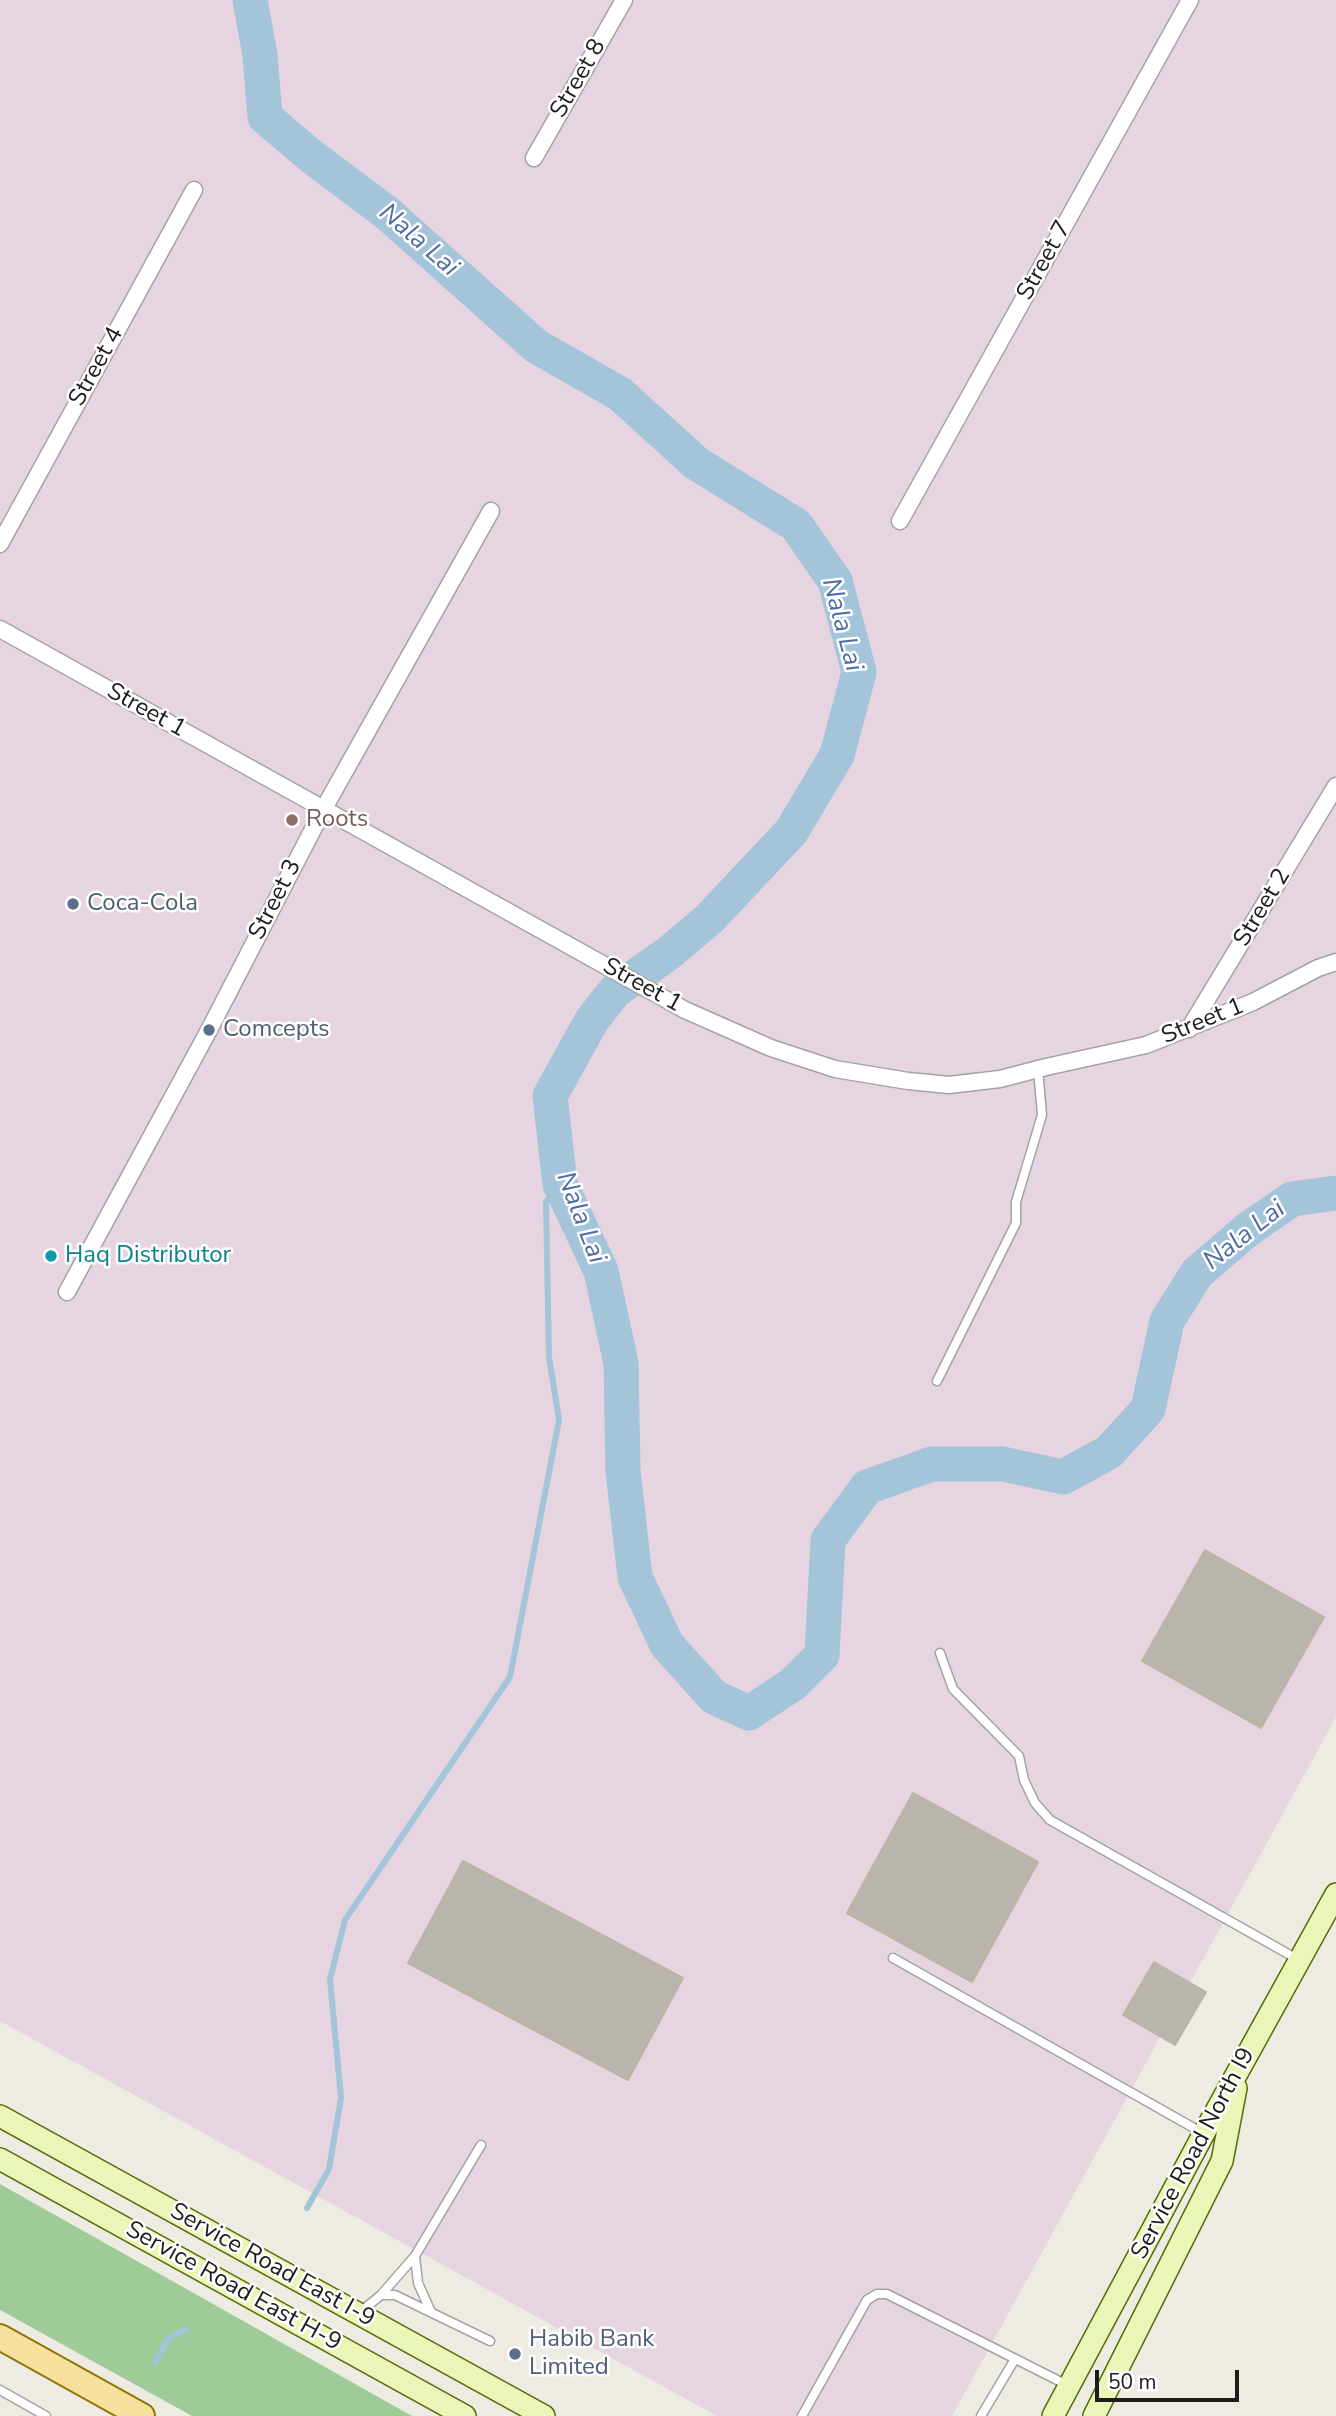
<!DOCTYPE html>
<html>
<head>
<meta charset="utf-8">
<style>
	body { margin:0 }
	#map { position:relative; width:1336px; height:2416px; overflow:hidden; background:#edebe2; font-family:"Nunito Sans",sans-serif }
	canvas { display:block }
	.scale { position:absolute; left:1095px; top:2370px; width:144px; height:32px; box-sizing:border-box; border:4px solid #1c1c1c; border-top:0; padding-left:9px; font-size:21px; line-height:24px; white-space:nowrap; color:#1c1c1c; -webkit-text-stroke:5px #fff; paint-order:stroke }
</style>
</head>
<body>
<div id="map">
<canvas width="1336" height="2416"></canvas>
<div class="scale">50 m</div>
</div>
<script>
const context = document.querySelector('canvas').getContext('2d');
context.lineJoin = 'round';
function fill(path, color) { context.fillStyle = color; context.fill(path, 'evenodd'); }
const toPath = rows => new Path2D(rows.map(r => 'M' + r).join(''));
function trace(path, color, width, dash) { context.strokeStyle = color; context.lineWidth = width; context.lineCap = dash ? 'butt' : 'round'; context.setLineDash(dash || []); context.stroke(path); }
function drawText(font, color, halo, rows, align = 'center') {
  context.font = font + ' "Nunito Sans",sans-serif'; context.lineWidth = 5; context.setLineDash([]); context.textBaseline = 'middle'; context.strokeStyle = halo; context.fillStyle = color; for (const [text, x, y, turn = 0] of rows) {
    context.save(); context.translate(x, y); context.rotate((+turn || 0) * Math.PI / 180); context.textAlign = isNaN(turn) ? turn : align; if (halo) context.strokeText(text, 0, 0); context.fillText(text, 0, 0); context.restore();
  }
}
fill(toPath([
	[0,0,1336,0,1336,1717,952,2416,717,2416,0,2021]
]), '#e6d4e0');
fill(toPath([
	[0,2184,412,2416,192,2416,0,2310]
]), '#9fcb99');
trace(toPath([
	[307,2208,329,2169,341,2098,330,1979,345,1920,510,1677,559,1420,549,1357,546,1202,560,1184],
	[155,2362,168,2339,186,2329]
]), '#a4c4d9', 6);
trace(toPath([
	[250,0,260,55,265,117,311,156,387,213,536,346,620,394,696,463,796,525,835,581,859,672,837,755,791,832,709,919,670,952,615,991,592,1020,550,1096,560,1184,601,1271,621,1363,623,1471,635,1577,667,1645,714,1697,749,1713,793,1684,822,1655,828,1540,867,1487,932,1464,1003,1464,1063,1477,1109,1452,1148,1409,1167,1321,1197,1273,1247,1230,1292,1199,1336,1193]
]), '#a4c4d9', 35);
const building = toPath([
	[1205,1550,1324,1617,1261,1728,1142,1661,1205,1550],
	[913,1793,1038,1862,972,1982,847,1913,913,1793],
	[463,1861,683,1978,628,2080,408,1963,463,1861],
	[1154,1962,1206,1992,1175,2045,1123,2015,1154,1962]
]);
fill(building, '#b9b4ac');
trace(building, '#beb4a5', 2);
const lane = toPath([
	[937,1381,1016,1223,1016,1202,1042,1115,1038,1069],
	[940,1653,953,1689,1019,1756,1024,1780,1035,1803,1050,1820,1299,1960],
	[893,1958,1201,2132],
	[381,2295,415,2256],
	[431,2312,418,2283,415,2256,481,2145],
	[359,2313,381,2295,395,2295,490,2341],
	[0,2390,46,2416],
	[802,2416,867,2300,877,2294,887,2294,1069,2386],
	[981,2416,1015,2359]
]);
const street = toPath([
	[534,158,624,0],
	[900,521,1190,0],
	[0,544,194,190],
	[0,629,685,1010,771,1048,835,1069,908,1081,949,1085,1000,1079,1046,1067,1146,1045,1253,1002,1318,968,1336,962],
	[1189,1029,1336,786],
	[67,1292,209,1030,323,810,491,511]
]);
const secondary = toPath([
	[0,2116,544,2416],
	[0,2159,465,2416],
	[1053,2416,1204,2133,1336,1894],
	[1094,2416,1222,2161,1236,2088]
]);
const primary = toPath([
	[0,2337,142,2416]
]);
trace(lane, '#a3a3a3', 11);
trace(street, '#a3a3a3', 19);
trace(secondary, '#526d09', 24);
trace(primary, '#8e7806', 28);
trace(lane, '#fff', 8);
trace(street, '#fff', 16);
trace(secondary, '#e9f6b7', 21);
trace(primary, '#f7df9d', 24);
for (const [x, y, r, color] of [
	[292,820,7,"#8d6e63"],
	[73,904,7,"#5c6f8a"],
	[209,1030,7,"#5c6f8a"],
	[51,1256,7,"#0f9aa8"],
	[515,2354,7,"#5c6f8a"]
]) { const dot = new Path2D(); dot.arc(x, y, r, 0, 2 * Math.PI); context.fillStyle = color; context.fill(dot); trace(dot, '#fff', 2.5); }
drawText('24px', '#1c1c1c', '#fff', [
	["Street 8",579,79,-60],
	["Street 7",1045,261,-61],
	["Street 4",97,367,-61],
	["Street 1",146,711,29],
	["Street 3",276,900,-63],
	["Street 2",1263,908,-59],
	["Street 1",642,986,29],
	["Street 1",1203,1022,-22],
	["Service Road North I9",1194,2154,-62],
	["Service Road East I-9",272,2266,29],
	["Service Road East H-9",233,2287,29]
]);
drawText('24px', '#785e54', '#fff', [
	["Roots",306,820]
], 'left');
drawText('24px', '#4e5e75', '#fff', [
	["Coca-Cola",87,904],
	["Comcepts",223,1030],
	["Habib Bank",529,2340],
	["Limited",529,2368]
], 'left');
drawText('24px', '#0d838f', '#fff', [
	["Haq Distributor",65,1256]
], 'left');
drawText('italic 26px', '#4d6ba7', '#fff', [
	["Nala Lai",418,241,41],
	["Nala Lai",841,625,75],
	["Nala Lai",580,1218,69],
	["Nala Lai",1245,1236,-38]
]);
</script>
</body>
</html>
